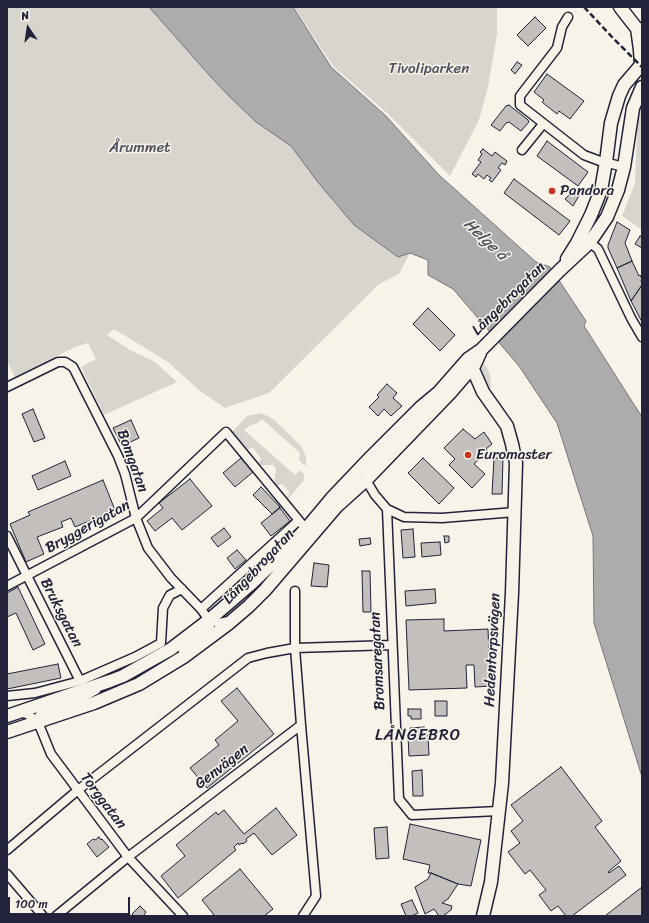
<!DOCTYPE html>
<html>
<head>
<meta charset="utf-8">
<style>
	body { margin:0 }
	#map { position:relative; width:649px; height:923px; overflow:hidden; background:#f7f3e8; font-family:Sriracha,sans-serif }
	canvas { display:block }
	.frame { position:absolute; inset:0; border:8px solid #22223b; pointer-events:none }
	.north { position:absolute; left:8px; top:8px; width:40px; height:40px; -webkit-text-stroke:3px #f7f3e8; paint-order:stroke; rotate:347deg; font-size:11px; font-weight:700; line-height:16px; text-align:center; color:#22223b }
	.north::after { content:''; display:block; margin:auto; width:14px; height:18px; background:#22223b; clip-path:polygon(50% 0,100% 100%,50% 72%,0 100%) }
	.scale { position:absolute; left:8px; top:897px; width:122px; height:18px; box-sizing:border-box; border:2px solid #22223b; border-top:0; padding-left:5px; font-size:12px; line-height:14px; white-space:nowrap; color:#22223b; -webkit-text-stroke:3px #f7f3e8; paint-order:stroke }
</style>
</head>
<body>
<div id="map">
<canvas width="649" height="923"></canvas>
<div class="frame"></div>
<div class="north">N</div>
<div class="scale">100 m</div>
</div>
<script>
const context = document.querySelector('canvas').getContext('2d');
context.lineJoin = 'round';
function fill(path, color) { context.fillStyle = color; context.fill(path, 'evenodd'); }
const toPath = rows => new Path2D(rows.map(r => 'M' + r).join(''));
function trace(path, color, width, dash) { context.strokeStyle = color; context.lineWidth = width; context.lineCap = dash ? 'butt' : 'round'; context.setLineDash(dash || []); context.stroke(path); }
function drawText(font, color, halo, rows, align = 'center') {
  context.font = font + ' Sriracha,sans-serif'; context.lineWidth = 3; context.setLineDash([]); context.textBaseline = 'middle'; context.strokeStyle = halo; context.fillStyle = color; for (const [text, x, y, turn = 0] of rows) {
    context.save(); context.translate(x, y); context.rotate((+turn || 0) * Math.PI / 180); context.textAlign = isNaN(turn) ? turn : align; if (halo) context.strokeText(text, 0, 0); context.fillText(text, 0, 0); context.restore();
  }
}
fill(toPath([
	[7,7,197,7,398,257,410,253,399,274,379,284,269,393,225,408,200,391,168,362,114,329,107,335,130,350,155,362,177,382,104,415,81,367,96,359,88,343,73,348,15,377,7,361],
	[294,7,497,7,497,34,488,87,479,120,450,176,388,114,333,66],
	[642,102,642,230,622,216,635,183,637,131,639,108],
	[484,364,488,369,490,376,491,387,489,389,480,370],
	[261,413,273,419,291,436,301,446,306,457,306,465,304,465,299,460,300,453,262,419,257,423,249,426,244,430,295,475,300,470,304,474,304,480,288,499,286,497,290,493,282,484,277,486,274,482,276,470,274,465,260,465,258,463,261,459,253,447,247,450,232,432,247,416]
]), '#d8d5cf');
const water = toPath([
	[149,7,293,7,331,67,386,116,439,175,536,262,550,267,586,321,584,326,642,417,642,777,594,623,593,536,557,423,519,366,453,289,428,275,428,260,410,253,398,257,354,225,317,181,291,146,256,122,229,96,210,76,149,7]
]);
fill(water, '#aeabad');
trace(water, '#76747f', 1);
const building = toPath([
	[535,17,546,28,528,46,517,35,535,17],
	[517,62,522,65,515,74,511,70,517,62],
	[547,74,584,101,570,119,559,111,557,114,542,102,544,100,534,92,547,74],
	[509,105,528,120,529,122,521,131,509,122,506,123,500,131,491,125,506,106,509,105],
	[547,141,588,172,578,186,537,156,547,141],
	[483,149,492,156,495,152,507,161,505,165,502,163,498,168,501,170,492,182,489,180,491,178,487,175,484,179,478,174,476,177,472,174,481,162,478,160,482,154,480,152,483,149],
	[514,179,570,221,559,235,504,193,514,179],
	[575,191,580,194,573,206,565,199,569,195,571,196,575,191],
	[617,222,630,230,625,243,632,261,617,268,608,248,608,245,617,222],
	[640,236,642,237,642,248,635,244,640,236],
	[632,261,639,276,640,275,642,279,641,280,642,285,631,301,617,268,632,261],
	[642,285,642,322,631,301,642,285],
	[428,308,455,335,440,351,413,324,428,308],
	[387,384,397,393,393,398,402,406,391,416,384,409,378,416,369,407,379,397,377,395,387,384],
	[33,409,45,438,34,442,22,414,33,409],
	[131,420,139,438,122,446,113,428,131,420],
	[463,429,475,439,484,432,492,444,486,449,488,451,474,464,485,474,472,488,449,465,455,459,444,448,463,429],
	[241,458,253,472,235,487,223,473,241,458],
	[423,458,454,488,439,504,408,473,423,458],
	[494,458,503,458,502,494,492,494,494,458],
	[65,461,71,476,38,490,32,476,65,461],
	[190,479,212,506,182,530,172,518,155,531,147,521,163,508,159,503,190,479],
	[103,480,115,510,75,527,71,518,61,522,63,527,37,537,44,554,26,562,10,524,30,515,28,512,103,480],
	[261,487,280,507,272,514,253,495,261,487],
	[280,508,290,521,271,536,261,523,280,508],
	[224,528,231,537,218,547,211,538,224,528],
	[413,529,415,557,403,558,401,530,413,529],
	[444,536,449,536,449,542,445,543,444,536],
	[370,538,371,544,360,546,359,539,370,538],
	[440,542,441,555,422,557,421,543,440,542],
	[237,550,246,560,235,569,227,558,237,550],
	[314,563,329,565,327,587,311,586,314,563],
	[362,571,370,571,371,612,363,612,362,571],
	[18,587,45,644,33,650,16,613,7,617,7,593,18,587],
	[435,589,436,603,406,606,405,591,435,589],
	[444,619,444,631,488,629,490,686,475,687,474,665,466,665,467,688,409,690,406,620,444,619],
	[58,664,61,678,7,689,7,674,58,664],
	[237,688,274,734,207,788,190,768,219,745,215,740,238,721,221,701,237,688],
	[435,701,447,701,447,716,435,716,435,701],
	[408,709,421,709,421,719,411,719,411,716,408,716,408,709],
	[424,727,425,735,428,735,429,755,409,756,408,736,411,736,410,728,424,727],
	[561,767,602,821,595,827,621,861,608,872,609,873,619,866,626,875,572,916,566,916,558,906,551,911,539,895,546,890,530,870,525,874,508,852,520,843,511,831,523,821,511,805,561,767],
	[422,770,423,796,413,796,412,771,422,770],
	[276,808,297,835,272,855,254,833,246,839,247,841,243,844,242,843,239,845,238,843,234,847,236,850,178,898,161,876,185,856,176,845,216,812,218,815,224,810,244,834,276,808],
	[410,824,481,840,471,886,458,884,431,873,428,873,430,865,403,859,410,824],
	[387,827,389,858,376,859,374,828,387,827],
	[99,837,101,840,102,839,109,847,97,857,87,844,93,839,95,840,99,837],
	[240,869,273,909,264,916,215,916,202,900,240,869],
	[431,873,458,884,448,899,442,903,452,906,451,910,443,916,439,916,434,909,425,914,415,887,428,879,431,873],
	[642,887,642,916,605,916,642,887],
	[412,900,418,913,412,916,406,916,401,904,412,900],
	[140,906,146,912,144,915,145,916,134,916,132,914,140,906]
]);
fill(building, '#c2bfbd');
trace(building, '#22223b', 1);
const street = toPath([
	[568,17,562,27,557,48,520,96,520,105,584,155,600,161,624,167],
	[522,150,543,124],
	[586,240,598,249,631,318,642,337],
	[7,387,58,362,65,362,73,367,118,456,125,474,136,518,148,548,171,578,201,609,209,620],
	[383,453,369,468,366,473,366,480,375,495,387,509,404,517,442,518,515,512],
	[387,509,399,799,412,815,499,811],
	[7,536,80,681],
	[7,586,136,518,226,432,306,529],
	[201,609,298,521],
	[183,651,209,629,210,625,209,620,219,623,229,621],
	[7,696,35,693,80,681,135,657,161,643,163,608,170,595,182,589],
	[19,712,27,714,38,722,39,716,42,712,82,698,96,690],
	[38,722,51,754,128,857,183,916],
	[301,725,316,896,303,916],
	[7,850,78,790,248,658,267,653,295,648,392,645],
	[7,874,43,916],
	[56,916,128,857,301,725,295,648,295,591]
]);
const secondary = toPath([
	[620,7,641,34],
	[637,28,640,50,641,65],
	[567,259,577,243,591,215,601,190,606,162,611,123,619,96,624,85,642,64],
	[472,367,483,392,507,426,512,444,516,463,512,593,502,783,491,882,483,916],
	[7,716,110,681,123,676,171,649,209,620,252,583,276,560,306,529,331,499,371,457,421,407,439,392,468,359,481,350,560,270,590,242,607,217,618,190,624,167,633,108,642,87],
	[7,732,94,703,139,684,185,656,228,624,249,606,265,590,336,507,366,480,450,393,475,364,480,353]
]);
trace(street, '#22223b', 11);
trace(secondary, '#22223b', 15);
trace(street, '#f7f3e8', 8);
trace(secondary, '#f7f3e8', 12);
trace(toPath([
	[584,7,612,37,642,67]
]), '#22223b', 2.5, [6, 3]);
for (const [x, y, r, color] of [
	[552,191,4,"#c8321e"],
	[468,455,4,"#c8321e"]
]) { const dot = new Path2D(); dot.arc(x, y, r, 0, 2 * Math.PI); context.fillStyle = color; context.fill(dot); trace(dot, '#f7f3e8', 1.5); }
drawText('15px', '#504f60', '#f7f3e8', [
	["Tivoliparken",429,69],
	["Årummet",140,148]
]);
drawText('15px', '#22223b', '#f7f3e8', [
	["Pandora",560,191],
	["Euromaster",476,455]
], 'left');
drawText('15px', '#22223b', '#f7f3e8', [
	["Långebrogatan",509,299,-45],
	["Bomgatan",132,461,70],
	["Bryggerigatan",88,527,-29],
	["Långebrogatan",259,567,-47],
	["Bruksgatan",61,613,63],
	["Hedentorpsvägen",493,650,-87],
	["Bromsaregatan",378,661,-93],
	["Genvägen",222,767,-38],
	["Torggatan",103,801,53]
]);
drawText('italic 16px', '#535263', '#f7f3e8', [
	["Helge å",485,240,43]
]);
context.letterSpacing = '1px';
drawText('16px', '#22223b', '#f7f3e8', [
	["LÅNGEBRO",418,736]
]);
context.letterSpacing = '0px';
</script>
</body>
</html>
